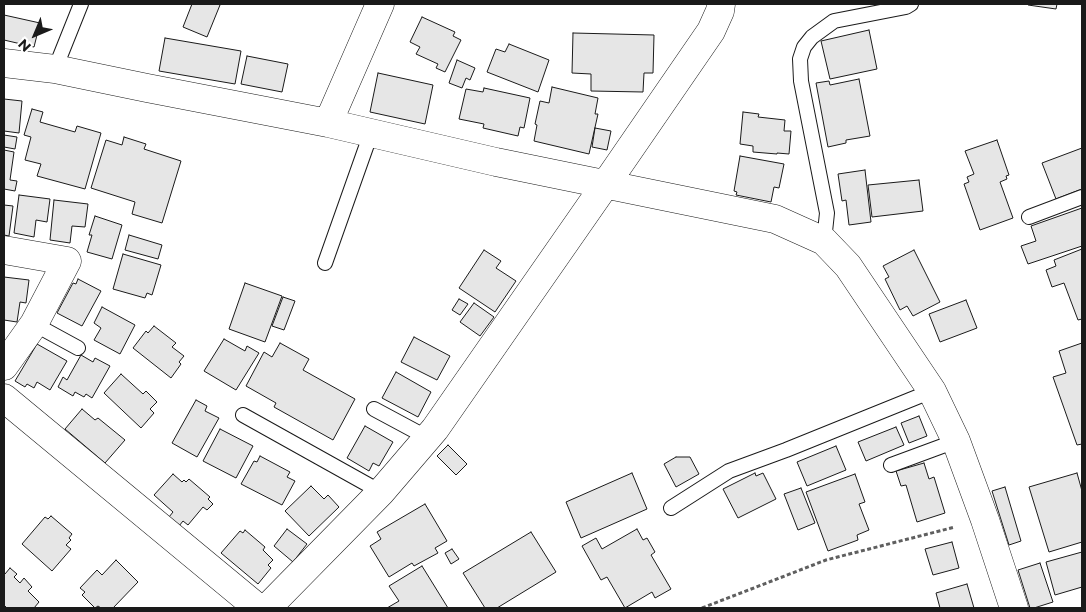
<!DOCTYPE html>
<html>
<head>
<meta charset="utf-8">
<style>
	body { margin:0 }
	#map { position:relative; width:1086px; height:612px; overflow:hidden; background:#fff; font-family:Montserrat,sans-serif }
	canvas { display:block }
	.frame { position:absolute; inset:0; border:5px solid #1a1a1a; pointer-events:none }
	.north { position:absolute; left:10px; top:10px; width:50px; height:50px; -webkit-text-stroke:4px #fff; paint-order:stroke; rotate:225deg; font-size:14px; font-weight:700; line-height:20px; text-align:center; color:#1a1a1a }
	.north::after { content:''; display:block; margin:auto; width:18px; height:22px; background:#1a1a1a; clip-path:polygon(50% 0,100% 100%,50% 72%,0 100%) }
</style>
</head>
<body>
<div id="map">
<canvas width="1086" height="612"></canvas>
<div class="frame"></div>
<div class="north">N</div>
</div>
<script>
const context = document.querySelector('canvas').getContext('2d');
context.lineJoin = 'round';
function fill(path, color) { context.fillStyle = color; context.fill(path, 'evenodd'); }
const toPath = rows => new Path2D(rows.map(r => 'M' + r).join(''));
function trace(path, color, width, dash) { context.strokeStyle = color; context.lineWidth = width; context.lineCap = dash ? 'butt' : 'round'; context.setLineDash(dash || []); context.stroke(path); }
const building = toPath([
	[192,4,217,4,220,5,207,37,183,27,192,4],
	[1028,4,1057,4,1056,9,1028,5,1028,4],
	[4,15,40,23,34,47,4,40,4,15],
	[422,17,455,32,453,36,461,40,445,72,436,68,438,64,416,54,420,47,410,42,422,17],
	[869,30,877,69,830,79,821,41,869,30],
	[573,33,654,35,653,73,644,73,643,92,591,91,591,74,572,73,573,33],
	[165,38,241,51,235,84,159,71,165,38],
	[509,44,549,60,538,92,487,72,496,49,505,52,509,44],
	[247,56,288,64,282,92,241,84,247,56],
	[457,60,475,68,470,80,466,78,462,88,449,83,457,60],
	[378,73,433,85,425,124,370,112,378,73],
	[859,79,870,136,846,140,846,143,828,147,816,83,829,81,830,85,859,79],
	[552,87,598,98,595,114,598,114,589,154,534,141,537,125,535,124,540,101,549,103,552,87],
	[484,88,530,98,524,128,520,127,518,136,483,128,484,124,459,119,466,89,483,92,484,88],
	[4,99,22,101,19,133,4,131,4,99],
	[32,109,43,112,40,122,75,132,77,126,101,133,85,189,37,176,41,164,25,160,31,137,24,135,32,109],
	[743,112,759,114,758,117,785,120,784,131,791,131,789,154,777,153,777,154,753,152,753,146,740,144,743,112],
	[595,128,611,131,607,150,592,147,595,128],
	[4,135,17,137,15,149,4,147,4,135],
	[124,137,146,144,144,149,181,161,162,223,132,214,135,202,91,188,106,140,122,145,124,137],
	[997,140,1009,175,1006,176,1007,179,1000,182,1013,218,980,230,964,184,969,182,967,177,974,174,965,151,997,140],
	[1082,148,1082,189,1056,199,1042,163,1082,148],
	[4,150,14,152,10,180,17,181,15,191,4,189,4,150],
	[740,156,784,164,779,188,774,187,771,202,736,195,737,192,734,191,740,156],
	[865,170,871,222,849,225,846,200,842,201,838,174,865,170],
	[919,180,923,211,872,217,868,185,919,180],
	[19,195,50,199,47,222,36,220,34,237,14,233,19,195],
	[54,200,88,204,85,227,72,226,70,243,50,240,54,200],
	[4,205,13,206,9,236,4,235,4,205],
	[1082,208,1082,246,1028,264,1021,246,1036,241,1031,226,1082,208],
	[95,216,122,225,112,259,87,252,92,235,89,235,95,216],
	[129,235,162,245,158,259,125,250,129,235],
	[1082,249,1082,319,1078,320,1064,283,1052,287,1046,270,1056,266,1054,260,1082,249],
	[484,250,501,261,496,268,516,281,495,312,459,288,484,250],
	[914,250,940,302,913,316,907,306,900,310,885,279,889,277,883,266,914,250],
	[123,254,161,265,152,295,147,293,145,298,113,289,123,254],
	[4,277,29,280,26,303,20,302,17,322,4,320,4,277],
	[78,279,101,291,82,326,57,313,73,283,76,284,78,279],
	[245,283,282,296,265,342,229,329,245,283],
	[283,297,295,301,284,330,272,326,283,297],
	[459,299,468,304,460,315,452,310,459,299],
	[966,300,977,328,940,342,929,314,966,300],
	[474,303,494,317,480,336,460,322,474,303],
	[102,307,135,325,120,354,94,340,101,328,94,323,102,307],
	[154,326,176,343,172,347,184,356,179,362,181,364,171,378,133,348,146,331,148,333,154,326],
	[414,337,450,356,437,380,401,362,414,337],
	[224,339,245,351,247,346,259,353,236,390,204,371,224,339],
	[280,343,309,359,303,370,355,399,333,440,274,407,276,403,246,386,264,352,272,357,280,343],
	[1082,343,1082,444,1077,445,1053,377,1066,373,1059,351,1082,343],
	[37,344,67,361,50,390,37,382,34,388,27,384,25,387,15,381,37,344],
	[81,355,93,362,95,358,110,366,92,398,86,394,84,397,75,392,73,396,58,387,63,377,67,380,81,355],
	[396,372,431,392,418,417,382,398,396,372],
	[121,374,143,394,146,391,157,402,150,409,154,413,141,428,104,393,121,374],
	[196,400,207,406,205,411,219,418,197,457,172,443,196,400],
	[82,409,95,420,98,418,125,440,105,463,65,429,82,409],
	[919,416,927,436,909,443,901,423,919,416],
	[365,426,393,442,379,466,373,463,369,471,347,458,365,426],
	[896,427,904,445,866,461,858,442,896,427],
	[220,429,253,446,236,478,203,461,220,429],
	[448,445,467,464,456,475,437,456,448,445],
	[836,446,846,470,807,486,797,462,836,446],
	[260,456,290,472,287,477,295,481,282,505,241,484,254,461,257,462,260,456],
	[676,457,690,457,699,474,676,487,664,464,676,457],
	[924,463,929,479,934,477,945,513,917,522,906,485,901,486,896,471,924,463],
	[632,473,647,509,581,538,566,502,632,473],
	[755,473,756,476,763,473,776,499,738,518,723,489,755,473],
	[1077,473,1082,491,1082,542,1049,552,1029,487,1077,473],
	[173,474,182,482,184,480,186,482,189,479,210,497,208,499,213,504,207,510,203,507,188,525,183,521,179,526,169,517,173,512,154,495,173,474],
	[855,474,865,502,859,504,869,530,857,535,858,540,828,551,806,492,855,474],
	[311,486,324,499,328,495,339,507,309,536,285,511,311,486],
	[1005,487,1021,541,1009,545,992,491,1005,487],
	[801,488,815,523,798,530,784,494,801,488],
	[425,504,447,541,435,548,438,553,414,566,412,563,389,577,370,546,381,539,377,532,425,504],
	[51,516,72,534,69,538,71,540,66,545,71,549,52,571,22,544,45,517,48,519,51,516],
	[287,529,307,544,293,562,274,546,287,529],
	[637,529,643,540,647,538,655,552,651,555,671,589,655,598,652,592,625,608,607,577,601,580,582,546,596,538,602,549,637,529],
	[245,530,265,547,263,550,273,560,268,565,271,568,258,584,221,553,240,531,243,533,245,530],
	[531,532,556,572,497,608,485,608,463,573,531,532],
	[952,542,959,568,933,575,925,549,952,542],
	[452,549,459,559,451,564,445,553,452,549],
	[1082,552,1082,587,1055,595,1046,562,1082,552],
	[116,560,138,582,113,608,101,608,98,606,95,608,82,595,85,592,80,588,97,570,102,575,116,560],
	[1040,563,1053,602,1034,608,1030,608,1018,570,1040,563],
	[422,566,448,608,387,608,399,601,389,586,422,566],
	[10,568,17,574,14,577,20,583,24,578,32,587,28,591,39,602,34,608,7,608,4,605,4,573,5,574,10,568],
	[967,584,974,608,940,608,936,593,967,584]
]);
fill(building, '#e6e6e6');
trace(building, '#1a1a1a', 1);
const lane = toPath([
	[55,69,81,4],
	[1029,217,1082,197],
	[824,241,827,213,801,81,800,59,804,47,812,37,834,21,906,7,911,4],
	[325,263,371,133],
	[34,324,78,348],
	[374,409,428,438],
	[243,415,381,492],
	[891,465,956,441],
	[671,508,729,471,786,450,932,391]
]);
const street = toPath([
	[4,63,55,69,147,88,328,123,496,162,775,219,824,241,848,266,932,391,956,441,985,520,1014,608],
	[328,123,380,4],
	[4,250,67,261,34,324,4,366],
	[4,398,258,608],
	[267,608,381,492,435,429,605,185,711,31,720,11,721,4]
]);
trace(lane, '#1a1a1a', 16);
trace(street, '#1a1a1a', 29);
trace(toPath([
	[702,608,826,560,955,527]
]), '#5f5f5f', 3, [4, 2.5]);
trace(lane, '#fff', 14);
trace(street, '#fff', 28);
</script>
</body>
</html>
